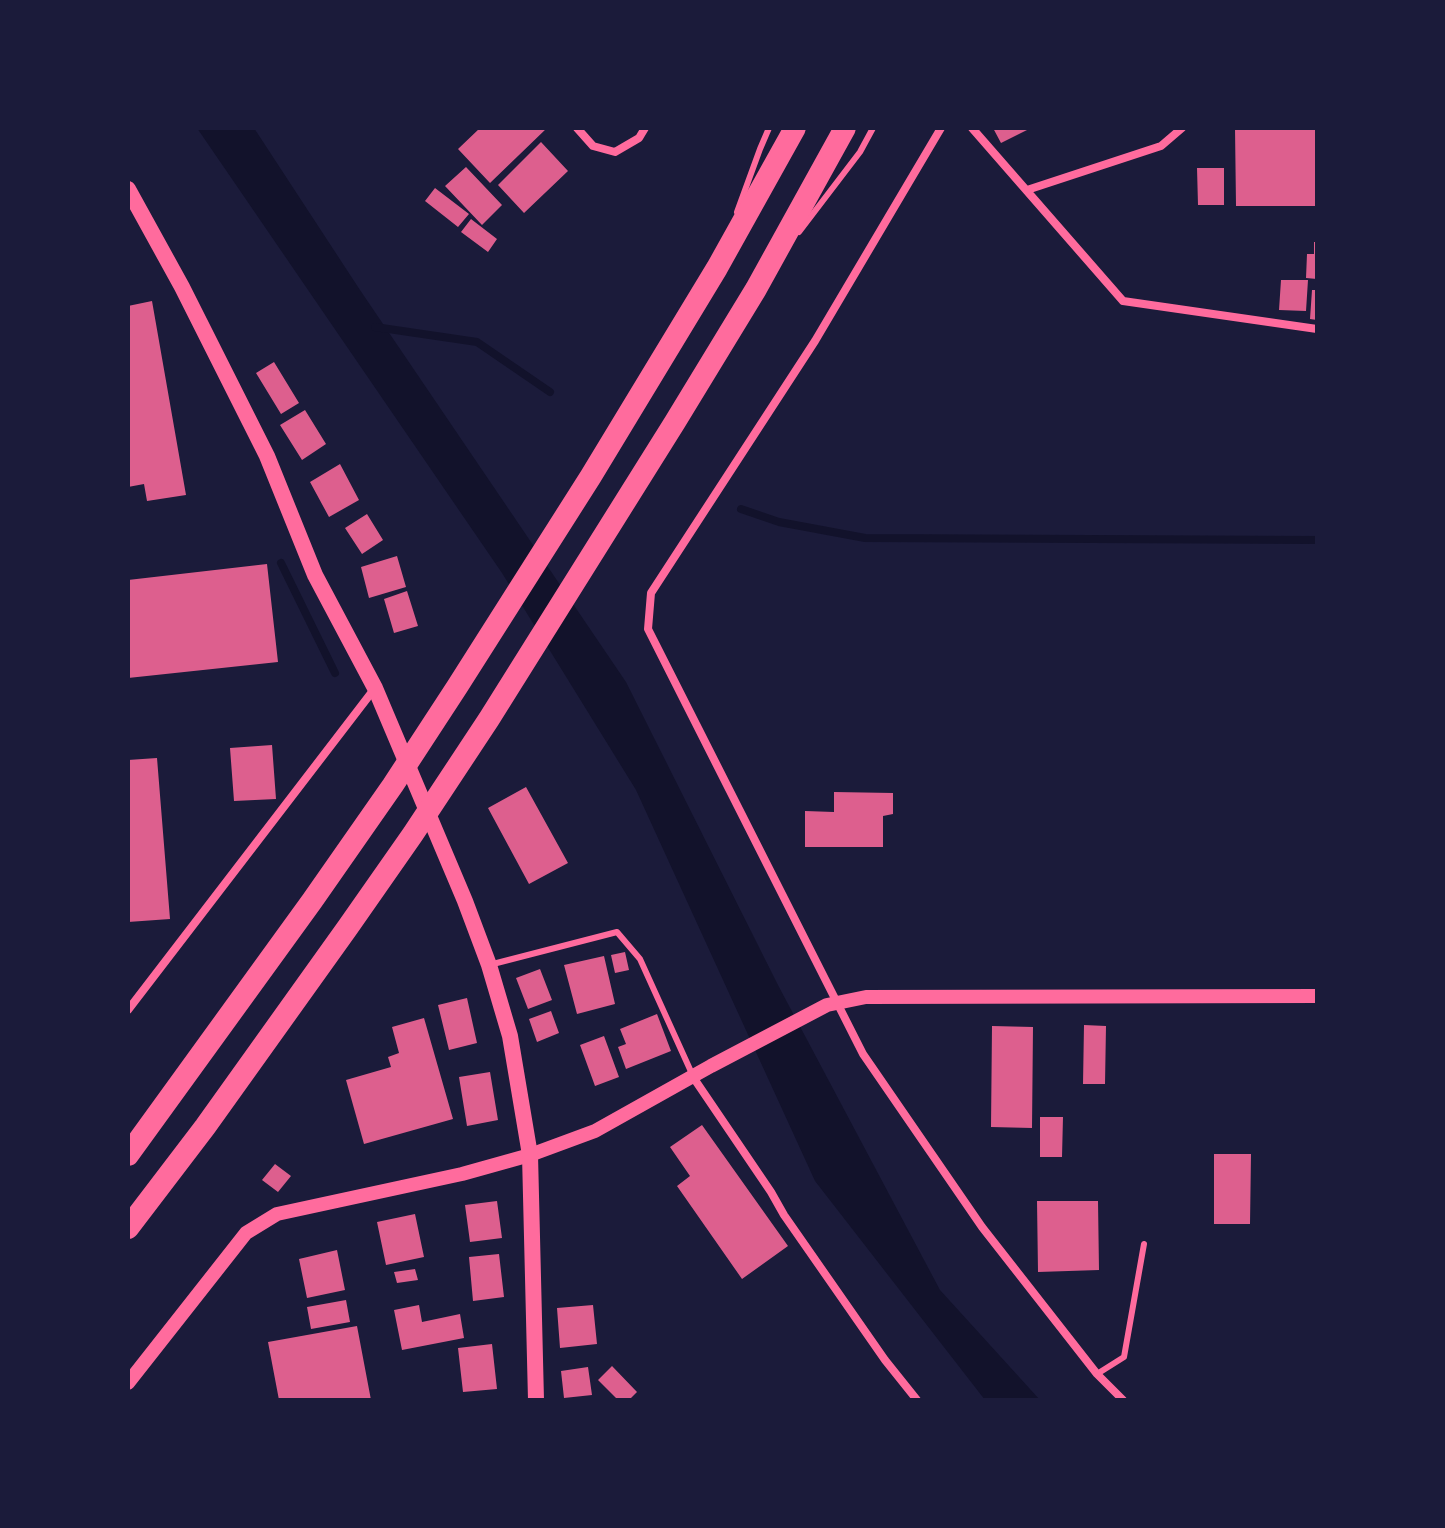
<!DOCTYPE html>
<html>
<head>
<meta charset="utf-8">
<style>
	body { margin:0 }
	#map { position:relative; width:1445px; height:1528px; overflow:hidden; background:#1b1b3a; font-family:Arial,sans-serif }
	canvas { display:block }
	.frame { position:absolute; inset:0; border:130px solid #1b1b3a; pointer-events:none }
</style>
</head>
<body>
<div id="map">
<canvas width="1445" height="1528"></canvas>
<div class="frame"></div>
</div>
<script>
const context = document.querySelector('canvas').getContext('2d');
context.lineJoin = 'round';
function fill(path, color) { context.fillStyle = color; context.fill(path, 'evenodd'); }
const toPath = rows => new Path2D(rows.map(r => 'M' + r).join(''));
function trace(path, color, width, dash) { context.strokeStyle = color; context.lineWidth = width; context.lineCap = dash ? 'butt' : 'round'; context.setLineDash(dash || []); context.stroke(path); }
fill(toPath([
	[197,128,254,128,360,290,626,682,779,987,940,1290,1040,1400,985,1400,815,1181,636,790,502,573]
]), '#12122b');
trace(toPath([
	[375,327,477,342,550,392],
	[741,509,779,522,865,538,1317,540],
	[281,563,335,673]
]), '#12122b', 8);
fill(toPath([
	[480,128,547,128,490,183,458,149],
	[993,128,1031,128,1001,143],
	[1235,128,1317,128,1317,206,1236,206],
	[541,142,568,171,524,213,498,185],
	[466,167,502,205,482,225,445,186],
	[1197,168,1224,168,1224,205,1198,205],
	[435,188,469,214,458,227,425,201],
	[471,219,497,239,488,252,461,232],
	[1314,242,1317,242,1317,279,1306,278,1307,254,1314,254],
	[1281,280,1308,280,1306,311,1279,310],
	[1312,290,1317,290,1317,320,1310,319],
	[152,301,186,495,147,501,144,484,128,487,128,306],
	[274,362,299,403,281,414,256,373],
	[305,410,326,444,302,460,280,425],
	[340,464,359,500,329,517,310,482],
	[367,514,383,540,362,554,345,528],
	[397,556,406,587,369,598,361,567],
	[267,564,278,662,128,678,128,580],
	[407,591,418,626,394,633,384,599],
	[272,745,276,799,234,801,230,748],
	[157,758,170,919,128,922,128,760],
	[526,787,568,863,529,884,488,808],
	[834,792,893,793,893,814,883,816,883,847,805,847,805,811,834,812],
	[625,952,629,970,615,973,611,955],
	[604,956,615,1004,577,1014,564,965],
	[540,969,552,1000,528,1009,516,978],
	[467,998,477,1043,449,1050,438,1005],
	[551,1011,559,1033,537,1042,529,1019],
	[657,1014,671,1051,626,1069,618,1047,626,1044,620,1029],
	[424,1018,453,1119,364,1144,346,1080,391,1067,388,1057,399,1053,392,1027],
	[1084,1025,1106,1026,1105,1084,1083,1084],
	[992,1026,1033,1027,1032,1128,991,1127],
	[604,1036,619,1077,595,1086,580,1045],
	[490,1072,498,1120,467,1126,459,1077],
	[1040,1117,1063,1117,1062,1157,1040,1157],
	[702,1125,788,1246,742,1279,677,1186,690,1176,670,1147],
	[1214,1154,1251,1154,1250,1224,1214,1224],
	[275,1164,291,1176,278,1192,262,1180],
	[497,1201,502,1238,470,1242,465,1205],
	[1037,1201,1098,1201,1099,1270,1038,1272],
	[415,1214,424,1257,386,1265,377,1222],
	[337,1250,345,1290,307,1298,299,1259],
	[499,1254,504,1297,473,1301,469,1257],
	[415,1269,418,1280,397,1283,394,1272],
	[346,1300,350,1322,311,1329,307,1307],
	[419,1305,422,1322,460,1314,464,1338,402,1350,394,1310],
	[593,1305,597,1344,560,1348,557,1308],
	[357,1326,371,1400,279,1400,268,1342],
	[492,1344,497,1389,463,1392,458,1348],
	[612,1366,637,1392,629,1400,618,1400,598,1380],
	[588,1367,592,1395,564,1398,561,1371]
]), '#dd5f8e');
trace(toPath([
	[737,212,760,149,769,128],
	[799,232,860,152,873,128],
	[489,965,617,932,640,959,693,1076],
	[1097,1374,1124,1357,1144,1244]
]), '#ff6b9d', 6);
trace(toPath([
	[577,128,593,146,615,152,639,138,645,128],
	[941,128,815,341,651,593,648,629,863,1054,982,1227,1097,1374,1123,1400],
	[972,128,1123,301,1317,329],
	[1027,190,1161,146,1182,128],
	[128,1010,375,688],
	[693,1077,771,1192,784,1215,885,1360,917,1400]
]), '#ff6b9d', 8);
trace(toPath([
	[128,1383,246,1233,277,1214,462,1174,530,1155,595,1131,711,1066,827,1005,866,997,1317,996]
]), '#ff6b9d', 14);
trace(toPath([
	[128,189,182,287,267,456,315,575,375,688,465,901,489,965,510,1036,530,1155,536,1400]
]), '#ff6b9d', 16);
trace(toPath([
	[128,1155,312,901,393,785,457,687,591,476,717,268,795,128],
	[128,1228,205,1127,348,927,413,834,489,719,675,422,756,289,845,128]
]), '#ff6b9d', 22);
</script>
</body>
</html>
